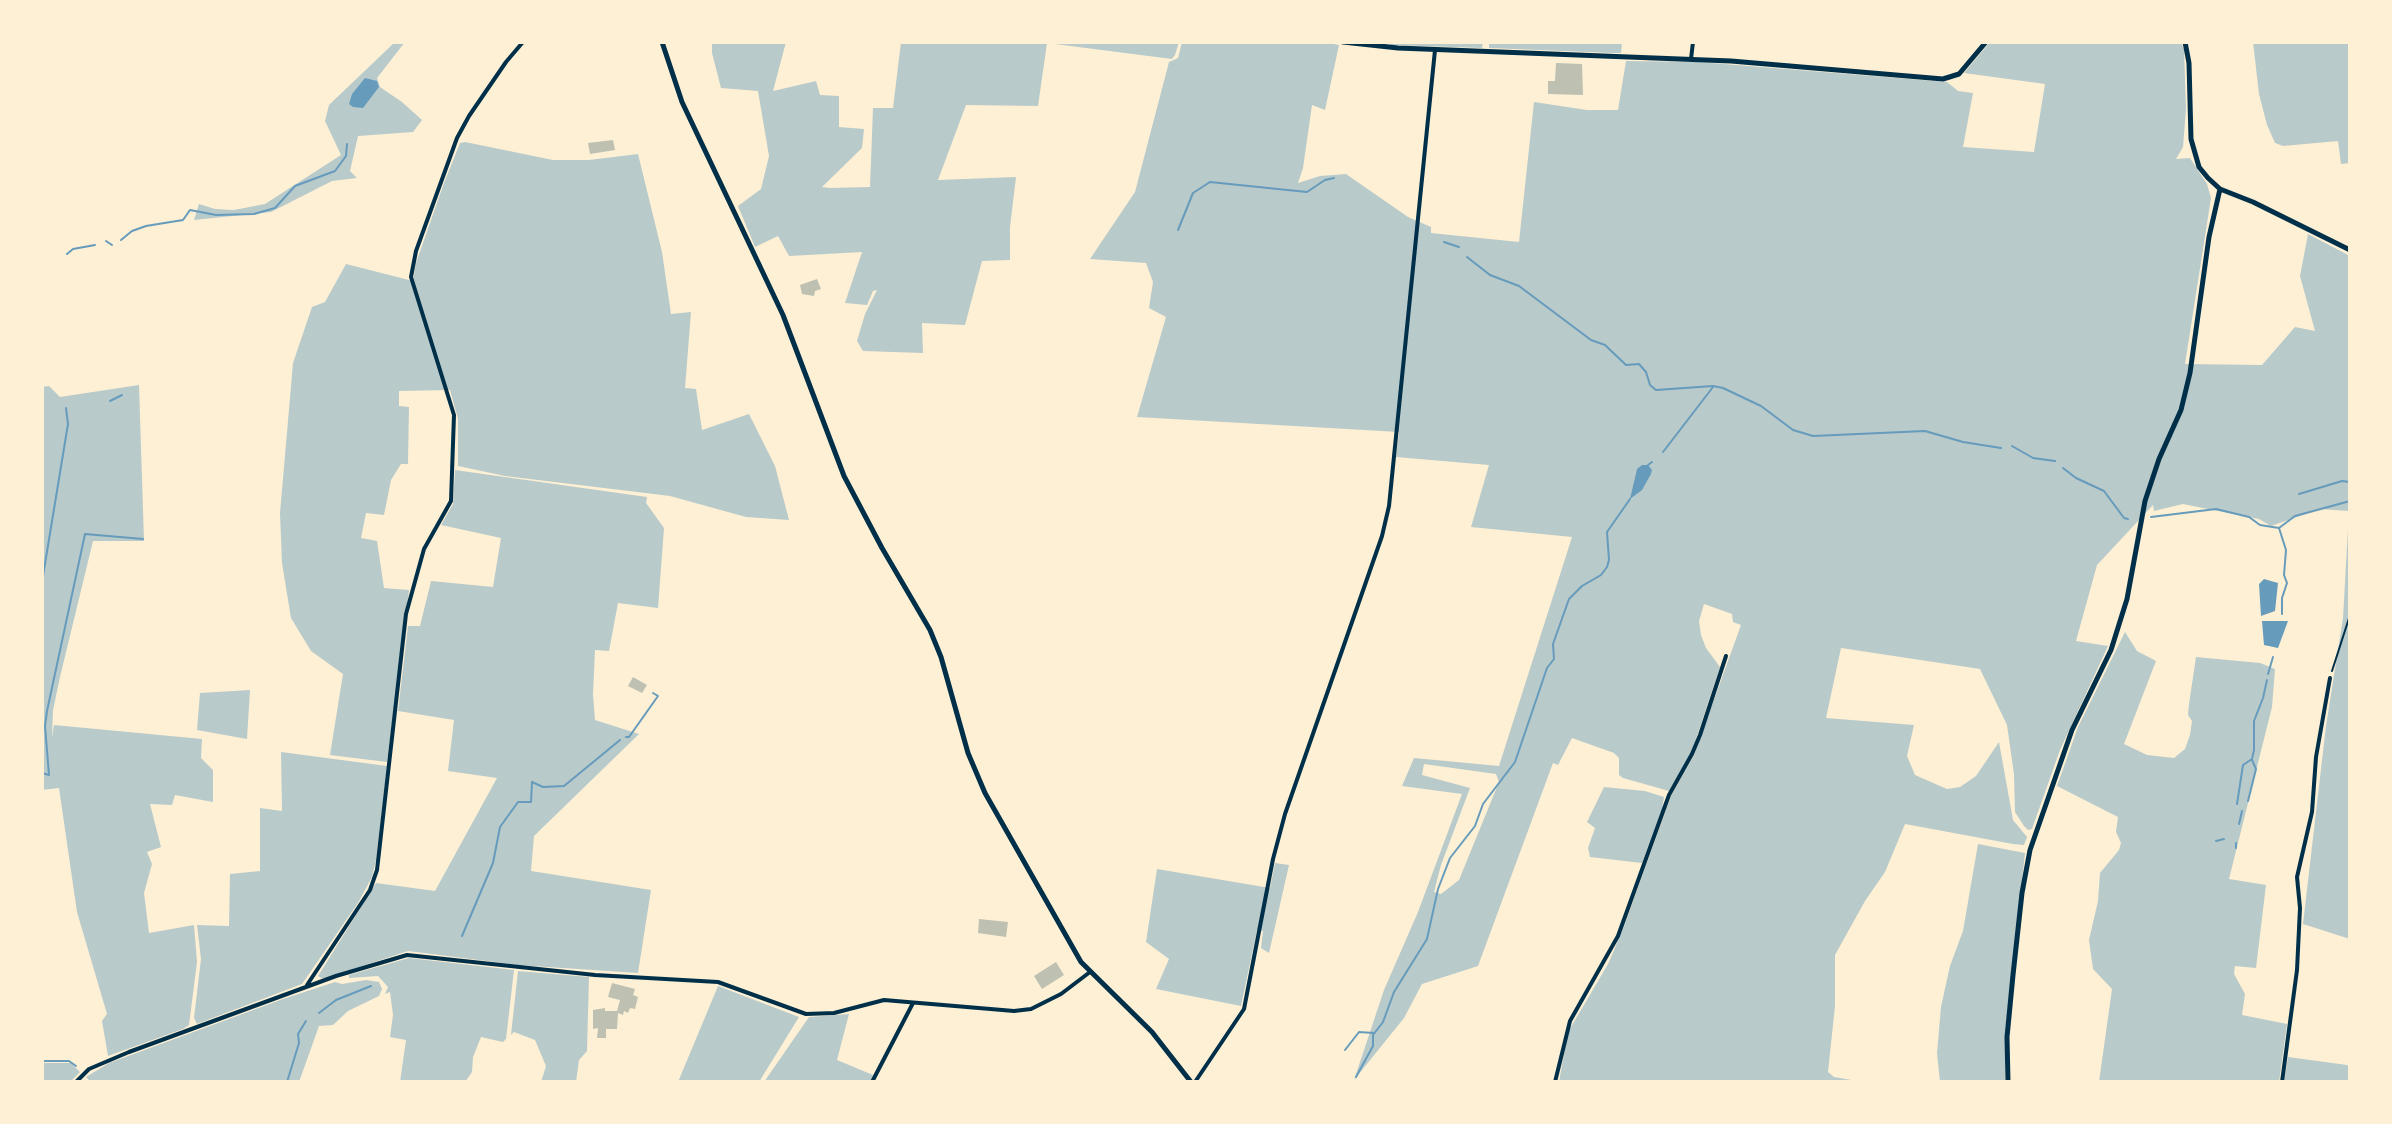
<!DOCTYPE html>
<html>
<head>
<meta charset="utf-8">
<style>
	body { margin:0 }
	#map { position:relative; width:2392px; height:1124px; overflow:hidden; background:#fdf0d5; font-family:Barlow,sans-serif }
	canvas { display:block }
	.frame { position:absolute; inset:0; border:44px solid #fdf0d5; pointer-events:none }
</style>
</head>
<body>
<div id="map">
<canvas width="2392" height="1124"></canvas>
<div class="frame"></div>
</div>
<script>
const context = document.querySelector('canvas').getContext('2d');
context.lineJoin = 'round';
function fill(path, color) { context.fillStyle = color; context.fill(path, 'evenodd'); }
const toPath = rows => new Path2D(rows.map(r => 'M' + r).join(''));
function trace(path, color, width, dash) { context.strokeStyle = color; context.lineWidth = width; context.lineCap = dash ? 'butt' : 'round'; context.setLineDash(dash || []); context.stroke(path); }
fill(toPath([
	[395,42,405,42,377,78,380,87,402,102,422,120,413,132,358,136,350,171,357,178,332,181,271,212,194,220,199,204,215,209,234,210,265,204,341,155,325,121,329,105],
	[712,42,786,42,773,91,816,81,820,95,839,96,839,127,864,129,862,148,822,187,830,188,870,187,873,108,893,108,901,42,1179,42,1175,55,1172,59,1047,43,1038,106,966,105,938,180,1016,177,1010,227,1010,260,982,261,965,325,922,323,923,353,863,351,857,341,865,314,877,290,873,291,867,305,845,303,862,252,789,256,778,236,755,247,738,206,761,189,769,156,758,91,721,88,712,53],
	[1182,42,1324,42,1339,45,1325,110,1312,105,1303,168,1298,183,1320,176,1346,174,1408,217,1431,227,1431,233,1519,242,1534,102,1587,110,1618,110,1626,61,1699,62,1947,82,1958,91,1973,93,1963,147,2034,152,2045,84,1964,73,1990,42,2181,42,2184,49,2186,109,2183,147,2176,159,2190,158,2207,184,2211,198,2185,364,2262,365,2295,327,2315,331,2300,276,2308,234,2350,256,2350,939,2303,924,2326,726,2343,618,2349,511,2320,509,2271,526,2259,519,2218,511,2183,504,2154,511,2153,505,2097,565,2076,641,2108,646,2060,750,2032,829,2028,830,2024,826,2015,812,2014,774,2007,725,1980,669,1841,648,1826,718,1914,725,1907,756,1915,775,1947,789,1960,787,1976,776,1999,742,2013,820,2027,837,2024,845,2013,844,1905,824,1885,872,1865,901,1835,955,1835,1006,1828,1072,1834,1077,1863,1082,1559,1082,1568,1032,1608,964,1623,929,1671,796,1694,755,1741,625,1733,622,1732,614,1704,604,1699,621,1701,635,1706,648,1720,667,1691,754,1669,791,1623,778,1619,775,1619,758,1614,753,1572,738,1558,765,1553,763,1478,966,1422,984,1404,1018,1354,1080,1384,990,1418,912,1462,794,1402,786,1414,758,1499,766,1572,537,1471,527,1489,465,1396,457,1399,432,1137,417,1166,317,1149,308,1153,282,1146,263,1090,259,1135,192,1169,62,1178,58],
	[1424,764,1496,774,1499,782,1459,880,1441,894,1434,892,1441,865,1470,788,1422,775],
	[1389,42,1483,42,1482,48,1390,45],
	[1489,42,1622,42,1621,53,1612,53,1489,48],
	[2253,42,2350,42,2350,163,2341,164,2338,141,2283,146,2275,143,2267,125,2259,94],
	[465,142,553,160,589,160,638,154,662,252,671,314,691,312,685,388,696,389,702,430,749,414,775,466,789,520,746,517,670,496,505,476,458,466,458,419,450,390,399,391,399,406,409,407,408,464,401,464,391,480,384,515,366,513,361,538,377,541,384,588,409,590,387,762,330,755,343,674,311,651,291,618,282,563,280,513,293,363,312,307,325,302,346,264,413,281,416,263,444,183,460,143],
	[139,385,144,541,93,541,60,677,53,710,52,738,54,725,202,739,201,758,213,770,213,802,175,795,172,805,150,804,161,847,147,852,152,864,144,893,149,933,194,925,197,962,189,1025,183,1029,108,1056,102,1021,107,1014,77,912,59,788,42,790,42,387,49,386,60,397],
	[455,470,647,497,646,503,664,528,658,608,618,603,609,651,595,650,593,695,595,720,639,734,534,836,531,871,651,890,638,973,518,965,408,951,323,979,318,976,376,883,435,891,497,778,448,771,454,720,398,711,408,626,420,626,431,581,493,587,501,538,441,525,453,504],
	[2125,632,2137,651,2156,661,2124,744,2147,755,2174,758,2185,749,2190,735,2192,721,2188,715,2189,704,2196,657,2260,663,2275,669,2272,707,2229,879,2266,885,2256,968,2235,966,2234,974,2245,994,2242,1015,2287,1024,2279,1082,2099,1082,2112,989,2093,969,2089,940,2098,901,2100,873,2119,850,2121,843,2116,832,2118,817,2057,786,2078,727],
	[250,690,247,739,197,730,200,693],
	[281,752,387,766,376,860,372,877,358,903,302,984,197,1024,194,1018,201,959,197,925,229,926,230,874,260,871,260,808,282,811],
	[1604,787,1645,791,1664,797,1662,809,1642,863,1590,857,1588,848,1595,828,1587,822],
	[1978,844,2025,853,2005,1033,2005,1082,1940,1082,1937,1053,1941,1007,1950,966,1963,931],
	[1275,863,1289,865,1269,953,1261,948,1263,931,1257,930,1241,1006,1156,989,1169,959,1146,942,1157,869,1270,888],
	[409,958,514,970,506,1039,503,1042,481,1037,473,1057,472,1072,465,1082,400,1082,406,1040,390,1037,393,1015,390,992,385,994,388,987,378,976,349,978,349,975],
	[518,971,589,977,587,1051,579,1060,576,1082,541,1082,546,1066,535,1040,514,1032,511,1035],
	[366,980,379,982,382,989,379,996,348,1011,333,1025,319,1026,299,1082,91,1082,86,1077,109,1063,131,1055,283,999,335,982,342,984],
	[718,986,799,1017,759,1082,678,1082],
	[849,1014,837,1060,873,1075,870,1082,764,1082,809,1017],
	[2288,1057,2347,1065,2350,1067,2350,1082,2284,1082],
	[42,1063,71,1063,80,1072,70,1082,42,1082]
]), '#b9caca');
fill(toPath([
	[365,78,377,81,379,87,363,108,353,107,349,104,352,94],
	[1642,465,1648,465,1652,470,1651,474,1642,490,1630,499,1637,469],
	[2264,579,2278,583,2275,611,2261,616,2259,584],
	[2262,621,2288,621,2278,648,2264,645]
]), '#669bbc');
trace(toPath([
	[1178,230,1193,193,1210,182,1307,192,1325,180,1334,178],
	[121,240,132,231,146,226,183,220,190,210,216,215,254,214,275,208,295,186,335,171,346,156,347,144],
	[106,241,112,245],
	[1444,242,1459,247],
	[67,254,73,249,95,245],
	[1467,257,1490,275,1519,286,1591,340,1605,345,1626,365,1639,364,1646,372,1650,385,1656,390,1713,386,1723,388,1761,406,1793,430,1813,436,1925,431,1963,442,2001,448],
	[110,401,122,395],
	[2012,446,2033,458,2055,461],
	[1663,452,1713,387],
	[1648,465,1652,462],
	[2063,468,2076,478,2104,491,2124,518,2128,519],
	[2299,494,2342,481,2350,482],
	[2151,517,2216,509,2249,517,2260,525,2279,528,2295,516,2350,501],
	[2279,528,2286,550,2284,575,2287,583,2282,598,2282,614],
	[42,582,68,424,66,408],
	[2268,674,2273,657],
	[626,737,629,737,658,696,653,693],
	[42,773,49,775,45,726,47,711,85,534,143,539],
	[2248,801,2256,769,2252,760],
	[2237,804,2243,765,2252,759,2254,750,2254,721,2263,698,2267,680],
	[2239,824,2242,811],
	[2216,841,2224,839],
	[2236,843,2236,848],
	[462,936,493,863,500,827,518,802,531,802,532,782,543,787,564,786,620,740],
	[319,1013,336,1000,371,986],
	[1345,1050,1359,1032,1374,1033],
	[42,1061,69,1061,76,1066],
	[1356,1077,1373,1046,1373,1035,1383,1022,1394,992,1427,939,1438,889,1450,858,1475,826,1483,804,1515,762,1547,668,1554,659,1553,644,1569,599,1582,586,1601,575,1607,567,1609,560,1607,532,1630,499],
	[287,1082,299,1043,298,1034,306,1021]
]), '#669bbc', 2);
fill(toPath([
	[1556,63,1582,64,1583,95,1548,94,1548,81,1555,81],
	[613,140,615,150,590,154,588,143],
	[817,279,821,289,815,291,814,296,802,294,800,285],
	[633,677,647,685,642,693,628,686],
	[979,919,1008,922,1006,937,978,933],
	[1056,962,1064,975,1042,989,1034,976],
	[612,983,635,989,633,995,638,997,635,1009,630,1008,628,1013,624,1011,623,1015,618,1013,617,1029,606,1029,606,1038,597,1038,598,1028,593,1029,593,1010,605,1008,605,1011,617,1011,620,1000,608,997]
]), '#bec0b2');
trace(toPath([
	[2332,671,2350,615]
]), '#003049', 2);
trace(toPath([
	[1691,59,1693,42],
	[307,985,370,890,377,870,406,614,424,549,451,501,454,415,411,277,416,251,457,138,469,116,506,62,523,42],
	[76,1082,89,1069,129,1052,336,976,407,955,595,975,718,982,806,1014,834,1013,884,1000,1014,1011,1031,1009,1061,994,1090,972],
	[872,1082,913,1003],
	[1195,1082,1244,1009,1273,859,1285,814,1382,536,1389,506,1435,50],
	[1555,1082,1570,1021,1618,936,1669,795,1692,754,1700,735,1726,656],
	[2282,1082,2297,970,2300,908,2297,877,2312,812,2316,757,2330,678]
]), '#003049', 4);
trace(toPath([
	[1343,42,1398,48,1731,61,1943,79,1959,74,1986,42],
	[2185,42,2189,63,2191,139,2199,167,2208,178,2220,189,2253,202,2350,250],
	[2008,1082,2007,1037,2013,975,2022,893,2030,850,2072,730,2111,650,2127,599,2145,501,2159,459,2181,410,2190,373,2209,237,2220,189]
]), '#003049', 5);
trace(toPath([
	[662,42,682,102,783,315,844,476,882,548,930,630,941,657,968,753,985,793,1081,962,1152,1032,1191,1082]
]), '#003049', 5);
</script>
</body>
</html>
